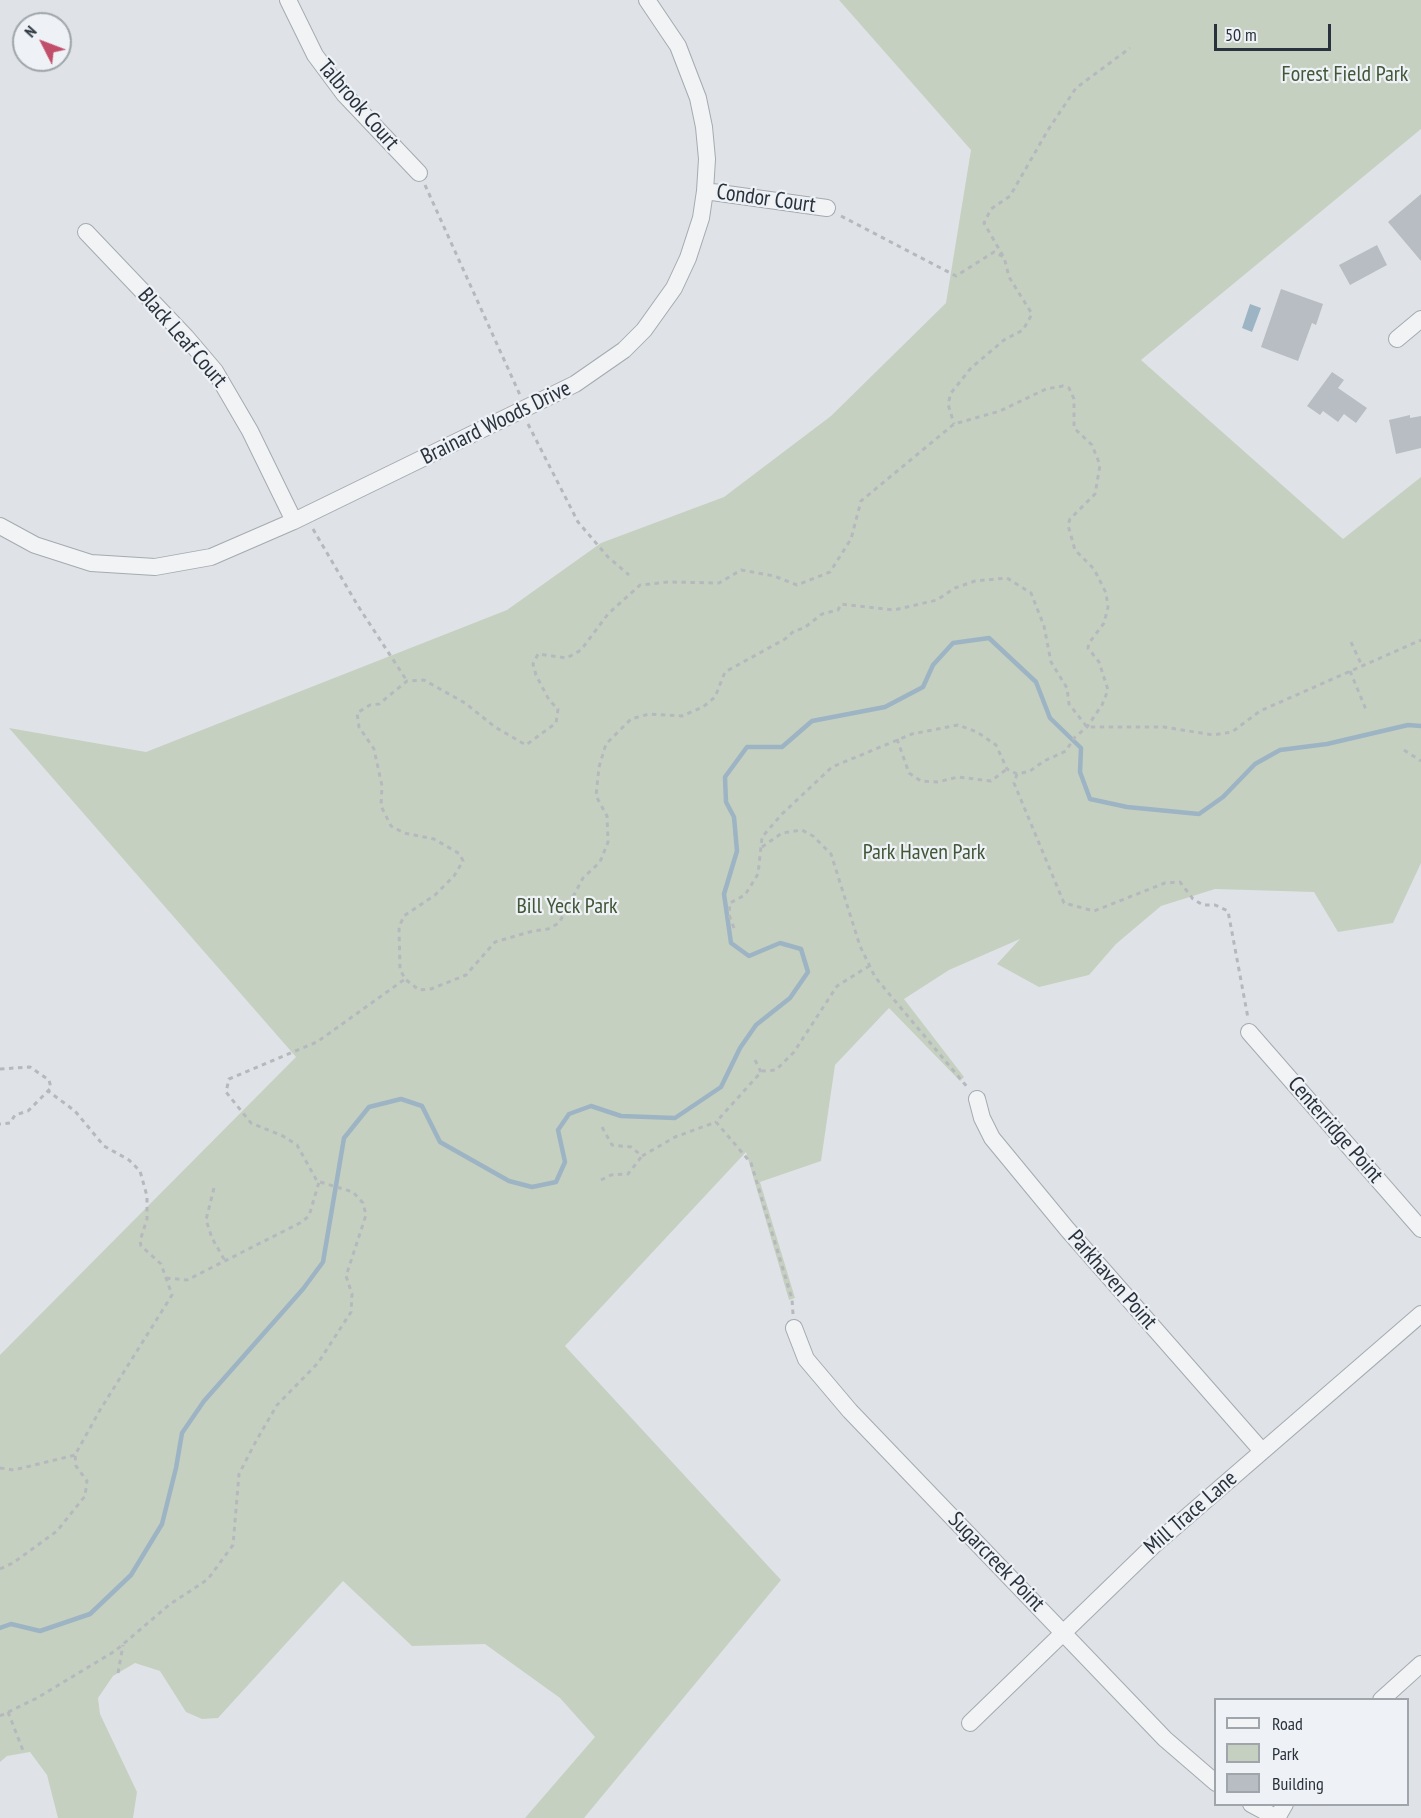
<!DOCTYPE html>
<html>
<head>
<meta charset="utf-8">
<style>
	body { margin:0 }
	#map { position:relative; width:1421px; height:1818px; overflow:hidden; background:#dfe3e7; font-family:"PT Sans Narrow",sans-serif }
	canvas { display:block }
	.legend { position:absolute; left:1214px; top:1698px; width:195px; height:108px; box-sizing:border-box; background:#eef1f5; border:2px solid #9fa5ab; margin:0; padding:8px 10px; list-style:none; font-size:18px; color:#29323c }
	.legend li { display:flex; align-items:center; gap:12px; height:30px }
	.legend b { width:30px; border:2px solid #9fa5ab }
	.north { position:absolute; left:12px; top:12px; width:60px; height:60px; box-sizing:border-box; background:#eef1f5; border:2px solid #9fa5ab; border-radius:50%; rotate:312deg; font-size:16px; font-weight:700; line-height:24px; text-align:center; color:#29323c }
	.north::after { content:''; display:block; margin:auto; width:21px; height:27px; background:#c14f6c; clip-path:polygon(50% 0,100% 100%,50% 72%,0 100%) }
	.scale { position:absolute; left:1214px; top:24px; width:117px; height:27px; box-sizing:border-box; border:3px solid #29323c; border-top:0; padding-left:8px; font-size:18px; line-height:21px; white-space:nowrap; color:#29323c; -webkit-text-stroke:4px #eef1f5; paint-order:stroke }
</style>
</head>
<body>
<div id="map">
<canvas width="1421" height="1818"></canvas>
<ul class="legend">
<li><b style="height:8px;background:#f1f3f5"></b>Road</li>
<li><b style="height:16px;background:#c6d0c1"></b>Park</li>
<li><b style="height:16px;background:#b7bdc3"></b>Building</li>
</ul>
<div class="north">N</div>
<div class="scale">50 m</div>
</div>
<script>
const context = document.querySelector('canvas').getContext('2d');
context.lineJoin = 'round';
function fill(path, color) { context.fillStyle = color; context.fill(path, 'evenodd'); }
const toPath = rows => new Path2D(rows.map(r => 'M' + r).join(''));
function trace(path, color, width, dash) { context.strokeStyle = color; context.lineWidth = width; context.lineCap = dash ? 'butt' : 'round'; context.setLineDash(dash || []); context.stroke(path); }
function drawText(font, color, halo, rows, align = 'center') {
  context.font = font + ' "PT Sans Narrow",sans-serif'; context.lineWidth = 4.5; context.setLineDash([]); context.textBaseline = 'middle'; context.strokeStyle = halo; context.fillStyle = color; for (const [text, x, y, turn = 0] of rows) {
    context.save(); context.translate(x, y); context.rotate((+turn || 0) * Math.PI / 180); context.textAlign = isNaN(turn) ? turn : align; if (halo) context.strokeText(text, 0, 0); context.fillText(text, 0, 0); context.restore();
  }
}
fill(toPath([
	[839,0,1421,0,1421,129,1141,360,1343,539,1421,477,1421,863,1393,923,1338,932,1314,892,1215,889,1161,906,1116,944,1089,975,1039,987,997,964,1020,939,949,970,904,999,964,1077,960,1081,889,1008,835,1065,821,1161,760,1182,795,1298,789,1300,746,1152,565,1346,781,1580,584,1818,525,1818,595,1737,560,1698,485,1644,412,1646,343,1581,218,1718,202,1719,186,1712,160,1671,135,1663,113,1676,98,1698,100,1714,137,1792,133,1818,58,1818,47,1775,30,1752,7,1756,0,1762,0,1355,296,1057,9,728,146,752,507,610,601,543,724,497,831,416,946,303,971,150]
]), '#c6d0c1');
fill(toPath([
	[1250,304,1261,308,1252,332,1242,328]
]), '#9db4c4');
trace(toPath([
	[0,1628,11,1624,40,1631,90,1614,131,1575,162,1524,176,1468,182,1433,204,1401,303,1289,323,1262,344,1138,369,1107,401,1099,422,1106,440,1142,509,1181,532,1187,556,1182,565,1162,558,1130,569,1114,591,1106,621,1116,675,1118,721,1087,740,1048,756,1025,790,998,808,972,801,949,780,943,749,956,731,943,724,894,737,851,734,817,726,802,725,777,747,747,782,747,812,721,885,707,923,687,933,665,953,643,989,638,1036,682,1050,718,1081,748,1080,772,1090,799,1127,807,1199,814,1223,797,1255,764,1280,750,1327,744,1408,725,1421,726]
]), '#9db4c4', 4.5);
fill(toPath([
	[1421,194,1421,261,1388,222],
	[1377,245,1387,265,1350,285,1339,265],
	[1281,289,1323,304,1316,325,1312,323,1298,361,1261,347],
	[1332,372,1344,380,1338,388,1367,408,1356,423,1344,414,1338,422,1323,411,1320,415,1307,406],
	[1410,415,1410,418,1421,416,1421,448,1396,454,1389,420]
]), '#b7bdc3');
const street = toPath([
	[288,0,315,55,344,94,419,173],
	[705,191,827,208],
	[86,232,186,337,215,371,250,431,294,521],
	[1397,339,1421,319],
	[0,526,35,545,91,563,155,567,211,557,294,521,575,384,624,350,644,330,674,288,688,258,701,218,705,191,707,159,704,127,698,98,678,46,647,0],
	[1249,1032,1421,1229],
	[977,1099,982,1118,992,1138,1067,1229,1262,1451],
	[794,1328,806,1359,850,1411,1165,1739,1216,1783],
	[1381,1700,1421,1664],
	[970,1723,1153,1546,1421,1314],
	[1251,1804,1277,1818],
	[1277,1818,1285,1804]
]);
trace(street, '#a5aab0', 18);
trace(toPath([
	[425,185,520,395],
	[841,216,956,276,994,252,1004,257,1009,277,1032,314,1023,330,1004,340,971,368,951,393,948,404,954,424],
	[1003,256,984,223,991,209,1010,196,1048,130,1076,88,1130,48],
	[528,424,578,522,608,557,629,575],
	[313,529,358,606,407,681],
	[1351,642,1362,666],
	[1350,671,1367,712],
	[897,739,909,773,921,781,938,782,958,777,991,781,1007,769],
	[1404,750,1421,761],
	[1017,774,1014,783,1064,903,1094,911,1165,883,1180,882,1193,899,1203,905,1215,905,1228,911,1248,1018],
	[762,847,782,833,802,830,813,836,831,854,860,946,875,977,968,1088],
	[734,928,729,915,730,903,745,895,758,874,762,837,782,814,832,767,912,734,958,725,977,732,996,745,1007,769,1017,774,1030,771,1044,761,1066,751,1074,738,1087,727,1102,705,1108,690,1099,662,1088,648,1089,643,1104,623,1108,607,1106,593,1094,569,1075,550,1068,525,1070,519,1095,494,1100,465,1092,445,1074,428,1074,399,1069,388,1063,386,1046,389,1000,411,954,424,861,501,851,539,830,572,797,585,774,576,741,570,719,583,668,582,640,585,608,614,581,650,567,658,538,654,533,664,536,675,549,700,558,709,556,723,526,745,495,727,465,703,424,680,407,681,379,704,370,705,357,713,359,727,374,749,382,786,381,806,391,826,404,833,434,839,460,854,463,861,454,876,435,895,404,916,399,927,400,969,405,979,419,990,431,989,466,975,495,942,533,931,548,929,559,923,583,878,600,862,608,842,607,816,596,796,599,767,606,744,631,719,649,714,682,716,703,707,715,697,725,672,785,639,794,631,804,628,822,614,838,610,841,604,894,610,937,600,955,588,975,581,1007,578,1031,593,1044,626,1051,662,1067,688,1069,704,1087,727,1164,727,1213,735,1232,732,1260,711,1421,640],
	[755,1060,761,1072],
	[0,1069,30,1067,49,1080,51,1088,28,1111,15,1115,10,1123,0,1124],
	[602,1127,612,1145,631,1147,642,1156,675,1137,716,1122],
	[601,1180,611,1175,628,1174,642,1156],
	[214,1188,206,1220,212,1238,225,1261],
	[166,1278,187,1280,300,1223,309,1216,319,1182],
	[793,1314,792,1299,751,1163,716,1122,762,1071,776,1070,794,1052,837,986,869,966],
	[0,1468,14,1470,75,1455],
	[0,1569,13,1563,57,1531,85,1496,87,1481,76,1466,75,1455,100,1410,172,1295,161,1264,141,1246,140,1241,147,1219,147,1196,140,1171,129,1160,104,1146,75,1111,48,1091],
	[118,1673,123,1645],
	[8,1712,24,1753],
	[0,1716,37,1698,115,1651,169,1605,208,1579,233,1545,239,1474,256,1441,277,1405,318,1363,351,1312,352,1294,346,1276,366,1215,363,1203,353,1192,317,1181,297,1145,283,1136,251,1123,226,1092,229,1079,317,1042,405,979]
]), '#b5b9be', 3, [4.5, 4.5]);
trace(street, '#f1f3f5', 16);
drawText('22px', '#415738', '#eef1f5', [
	["Forest Field Park",1345,75],
	["Park Haven Park",924,853],
	["Bill Yeck Park",567,907]
]);
drawText('22px', '#29323c', '#eef1f5', [
	["Talbrook Court",358,105,49],
	["Condor Court",766,199,8],
	["Black Leaf Court",182,338,49],
	["Brainard Woods Drive",496,423,-26],
	["Centerridge Point",1335,1130,49],
	["Parkhaven Point",1112,1280,49],
	["Mill Trace Lane",1191,1513,-41],
	["Sugarcreek Point",996,1562,46]
]);
</script>
</body>
</html>
